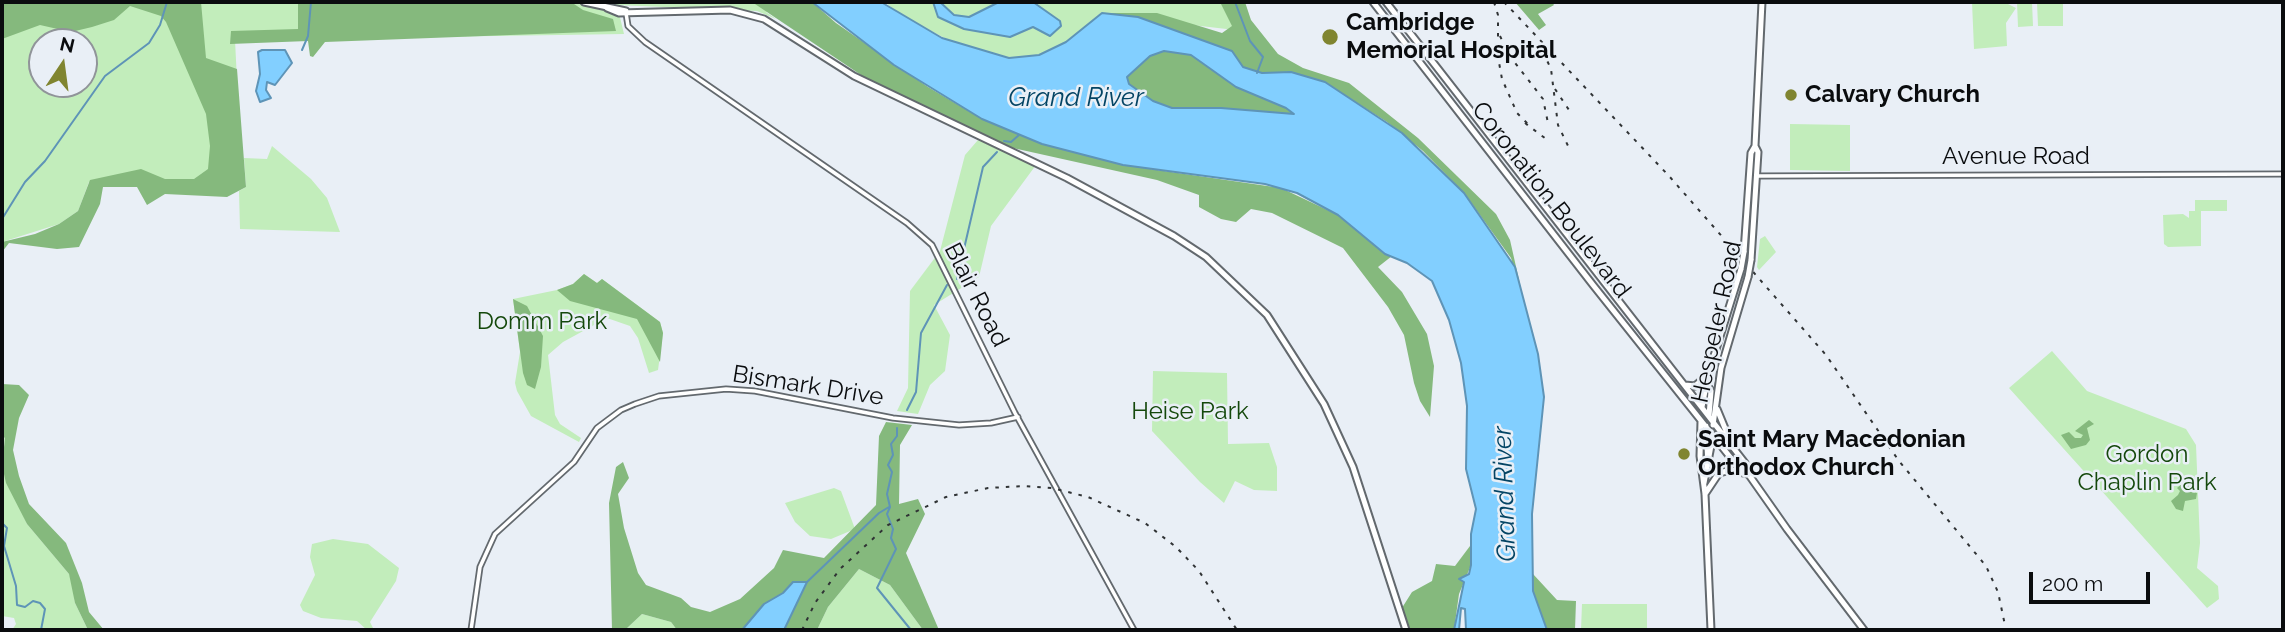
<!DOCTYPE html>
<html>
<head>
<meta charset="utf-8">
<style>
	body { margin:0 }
	#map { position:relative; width:2285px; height:632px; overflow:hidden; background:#e9eff6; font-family:Raleway,sans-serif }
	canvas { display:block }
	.frame { position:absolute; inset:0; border:4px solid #0a0c0e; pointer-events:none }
	.north { position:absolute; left:28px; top:28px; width:70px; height:70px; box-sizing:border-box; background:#e9eff6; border:2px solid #909499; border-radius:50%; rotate:13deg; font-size:19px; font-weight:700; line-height:28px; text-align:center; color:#0a0c0e }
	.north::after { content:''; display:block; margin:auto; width:24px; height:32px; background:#808530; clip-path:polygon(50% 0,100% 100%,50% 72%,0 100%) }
	.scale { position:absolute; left:2029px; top:572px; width:121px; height:32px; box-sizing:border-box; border:4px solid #0a0c0e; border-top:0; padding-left:9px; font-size:21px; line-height:24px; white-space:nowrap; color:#0a0c0e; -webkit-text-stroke:5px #e9eff6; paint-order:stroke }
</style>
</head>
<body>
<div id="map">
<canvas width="2285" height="632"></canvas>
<div class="frame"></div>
<div class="north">N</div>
<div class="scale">200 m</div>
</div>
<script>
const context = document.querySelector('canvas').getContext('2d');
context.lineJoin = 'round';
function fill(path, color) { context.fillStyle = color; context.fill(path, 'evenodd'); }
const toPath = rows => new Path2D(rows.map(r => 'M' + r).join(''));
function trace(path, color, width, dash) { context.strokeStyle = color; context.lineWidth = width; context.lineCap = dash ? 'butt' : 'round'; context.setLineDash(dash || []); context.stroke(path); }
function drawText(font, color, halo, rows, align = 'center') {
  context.font = font + ' Raleway,sans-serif'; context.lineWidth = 5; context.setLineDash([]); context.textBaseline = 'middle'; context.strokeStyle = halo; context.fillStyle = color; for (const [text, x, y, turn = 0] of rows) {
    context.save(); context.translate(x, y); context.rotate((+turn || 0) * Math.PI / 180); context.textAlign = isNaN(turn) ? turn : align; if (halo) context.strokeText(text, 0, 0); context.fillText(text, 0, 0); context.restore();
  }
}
fill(toPath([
	[2,2,803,2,766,12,776,19,757,11,617,5,624,34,235,40,242,181,89,182,78,211,59,224,2,242],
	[42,42,84,42,84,84,42,84],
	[885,2,1222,2,1235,30,1192,25,1072,42,1032,57,1008,58,971,52,899,14],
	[1972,2,2004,2,2016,8,2006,23,2007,46,1974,49],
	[2017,2,2032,2,2033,26,2018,27],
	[2037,2,2063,2,2063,26,2038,26],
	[1790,124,1850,125,1850,171,1790,170],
	[978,140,1036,165,991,226,979,277,934,305,950,335,945,371,930,385,918,414,897,411,908,388,910,291,940,251,965,155],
	[272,146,311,179,327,198,340,232,240,229,239,191,246,187,244,158,267,159],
	[2195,200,2227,200,2227,211,2201,211,2201,246,2168,247,2164,244,2163,215,2183,214,2189,218,2189,211,2195,211],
	[1765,236,1776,252,1759,270,1757,267,1760,239],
	[584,274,597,283,602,279,660,322,663,333,658,370,649,373,638,338,630,326,607,318,563,342,548,355,555,415,560,424,581,438,579,442,531,416,517,391,515,383,520,352,513,299,557,290,573,284],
	[2052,351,2087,391,2186,429,2196,445,2200,543,2197,568,2218,586,2219,599,2207,608,2009,388],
	[1153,371,1227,373,1228,444,1269,443,1277,467,1277,491,1254,490,1235,481,1224,503,1200,482,1152,431],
	[2,436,5,438,2,465,27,524,69,574,73,583,75,603,88,630,12,630,16,624,14,618,2,616],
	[834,488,841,491,855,529,831,539,810,536,795,522,785,503],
	[333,539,368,544,399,568,396,581,370,622,374,630,367,630,357,621,321,618,303,611,300,605,315,575,310,557,312,544],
	[859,569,890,585,923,630,817,630,828,607],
	[1582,604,1647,604,1647,630,1581,630],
	[642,614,671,622,677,630,625,630]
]), '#c2edbb');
fill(toPath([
	[2,2,201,2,206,58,237,69,246,187,227,197,165,194,147,205,137,187,103,187,100,204,79,247,57,249,9,243,2,252,2,242,35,234,59,224,78,211,90,180,141,169,165,179,194,179,208,169,210,146,206,114,166,22,161,16,130,6,114,20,92,27,71,32,40,25,2,39],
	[298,2,571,2,583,10,613,19,616,31,325,42,313,57,310,56,308,41,230,44,231,31,298,29],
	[752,2,812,2,836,23,928,87,982,119,1042,144,1123,165,1281,188,1338,215,1385,254,1392,256,1378,267,1402,292,1427,334,1434,366,1430,417,1420,401,1414,383,1404,335,1388,307,1343,248,1272,213,1251,209,1236,222,1221,219,1199,207,1199,195,1157,180,1013,148,867,79],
	[1220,2,1245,2,1251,20,1278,54,1303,68,1349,83,1418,138,1496,214,1510,240,1524,302,1511,258,1464,193,1423,151,1387,122,1324,82,1291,72,1262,73,1243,67,1232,51,1102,13,1157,13,1222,33,1232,26],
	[1515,2,1552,2,1554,5,1538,14,1546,25,1539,30],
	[1164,51,1191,55,1236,87,1286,108,1294,114,1221,108,1172,108,1153,101,1129,84,1127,77,1150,56],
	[584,274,597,283,602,279,660,322,663,333,660,362,637,319,570,301,557,290,573,284],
	[513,299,527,306,543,336,541,367,535,389,527,385,523,373],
	[2,384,19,385,29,395,19,418,13,450,19,476,29,504,66,543,82,583,89,612,104,630,88,630,75,603,69,574,27,524,6,483,2,465,5,438,2,436],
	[2089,420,2094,424,2087,428,2090,440,2086,445,2071,449,2061,435,2069,432,2075,438,2081,438,2083,435,2075,431],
	[886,422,912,425,900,445,899,504,918,499,925,514,906,553,939,630,923,630,890,585,859,569,828,607,817,630,784,630,806,582,764,604,742,630,677,630,671,622,642,614,625,630,612,630,609,503,616,467,623,462,629,478,618,494,624,528,638,573,646,585,681,598,691,607,710,612,740,599,774,568,783,550,824,558,876,505,879,436],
	[2184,482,2189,485,2191,492,2197,493,2196,499,2185,501,2183,511,2176,509,2171,501,2178,495,2180,491,2177,488],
	[1470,546,1471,565,1459,594,1454,630,1406,630,1400,611,1412,592,1432,581,1436,564,1455,566],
	[1533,574,1557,600,1576,601,1575,630,1547,630,1533,591]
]), '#85b97d');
const water = toPath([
	[812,2,881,2,942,38,1009,58,1039,55,1066,42,1102,13,1138,17,1232,51,1243,67,1262,73,1291,72,1325,82,1402,133,1464,193,1515,267,1538,354,1544,397,1532,514,1533,591,1547,630,1466,630,1465,609,1461,608,1459,630,1454,630,1464,582,1459,579,1469,574,1471,565,1471,534,1476,509,1466,469,1467,406,1461,363,1449,320,1432,281,1407,263,1385,254,1338,215,1297,193,1265,184,1123,165,1042,144,982,119,894,65,812,2],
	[1164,51,1191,55,1236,87,1286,108,1294,114,1221,108,1172,108,1153,101,1129,84,1127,77,1150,56,1164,51],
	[933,2,940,2,954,15,969,17,999,2,1033,2,1060,21,1061,26,1050,36,1033,27,1010,37,964,29,938,17,933,2],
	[262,50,285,50,292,63,275,85,267,82,266,90,271,98,260,102,256,91,260,74,258,52,262,50],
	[793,582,807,582,784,630,742,630,764,604,783,593,793,582]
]);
fill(water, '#82cfff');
trace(water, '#5e94b7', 2);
trace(toPath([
	[1235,2,1250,41,1263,57,1257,73],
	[302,50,308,36,311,2],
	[1004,141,1011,142,1019,135],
	[2,219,25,182,45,161,105,76,149,43,160,25,167,2],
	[957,279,983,167,997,152],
	[907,410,916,392,921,333,947,285],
	[897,428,897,436,891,444,893,455,888,465,892,472,887,494,890,507,887,514,893,529,891,538,896,549,877,588,911,630],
	[2,523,7,528,4,546,16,586,17,605,25,607,33,601,40,603,45,609,41,630],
	[807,582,879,513,889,507]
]), '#5e94b7', 2);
const minor = toPath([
	[626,13,628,26,645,42,907,223,932,245,1015,413,1134,630],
	[1757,176,2283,174],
	[471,630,480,567,495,534,574,462,597,428,621,410,635,404,659,396,726,389,755,391,893,418,959,425,991,423,1018,417]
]);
const major = toPath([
	[584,2,626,11],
	[1373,2,1593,285,1738,467,1749,475],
	[1386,2,1745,463,1749,475,1787,529,1864,630],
	[607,8,619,13,730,10,764,19,854,76,1067,178,1174,236,1206,257,1267,315,1324,404,1353,467,1406,630],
	[1744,252,1751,153,1755,146,1762,2],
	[1751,260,1758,152,1755,146],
	[1685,385,1695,386,1708,375],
	[1707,385,1711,391,1709,416],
	[1702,407,1708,375,1741,269],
	[1717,409,1729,438],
	[1701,421,1700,456,1705,494,1711,630],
	[1713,425,1721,368,1748,277],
	[1706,426,1708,465],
	[1704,483,1713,435],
	[1705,494,1719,473,1731,470,1743,473]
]);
trace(minor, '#63696e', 7);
trace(major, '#63696e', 9);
trace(minor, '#fff', 3.5);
trace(major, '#fff', 5);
trace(toPath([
	[1494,2,1498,15,1498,57,1502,79,1517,113,1532,128],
	[1504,2,1669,176,1826,355,1899,461,1986,566,1998,592,2006,630],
	[1500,36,1509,55,1543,99,1548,123],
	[1543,52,1551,69,1558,125,1570,150],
	[1555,89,1571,113],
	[1525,123,1550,142],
	[802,630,815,603,840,569,888,525,946,497,988,488,1025,486,1052,488,1088,497,1145,523,1176,547,1199,571,1237,630]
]), '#303335', 2, [3.5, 7]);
const majorBridge = toPath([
	[1741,269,1744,252],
	[1748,277,1751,260]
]);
trace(majorBridge, '#63696e', 9, []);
trace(majorBridge, '#fff', 5);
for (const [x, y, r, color] of [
	[1330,37,9,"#808530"],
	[1791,95,7,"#808530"],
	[1684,454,7,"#808530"]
]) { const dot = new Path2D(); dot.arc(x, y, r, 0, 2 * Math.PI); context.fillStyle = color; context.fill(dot); trace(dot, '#e9eff6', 2.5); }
drawText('bold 24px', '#0a0c0e', '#e9eff6', [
	["Cambridge",1346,23],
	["Memorial Hospital",1346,51],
	["Calvary Church",1805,95],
	["Saint Mary Macedonian",1698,440],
	["Orthodox Church",1698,468]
], 'left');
drawText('24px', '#0a0c0e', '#e9eff6', [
	["Avenue Road",2016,157],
	["Coronation Boulevard",1551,200,52],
	["Blair Road",976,295,63],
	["Hespeler Road",1717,322,-78],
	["Bismark Drive",808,386,9]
]);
drawText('24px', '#14480b', '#e9eff6', [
	["Domm Park",542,322],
	["Heise Park",1190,412],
	["Gordon",2147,455],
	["Chaplin Park",2147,483]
]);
drawText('italic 26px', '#034464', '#e9eff6', [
	["Grand River",1076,98],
	["Grand River",1505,494,-92]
]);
</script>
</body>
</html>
